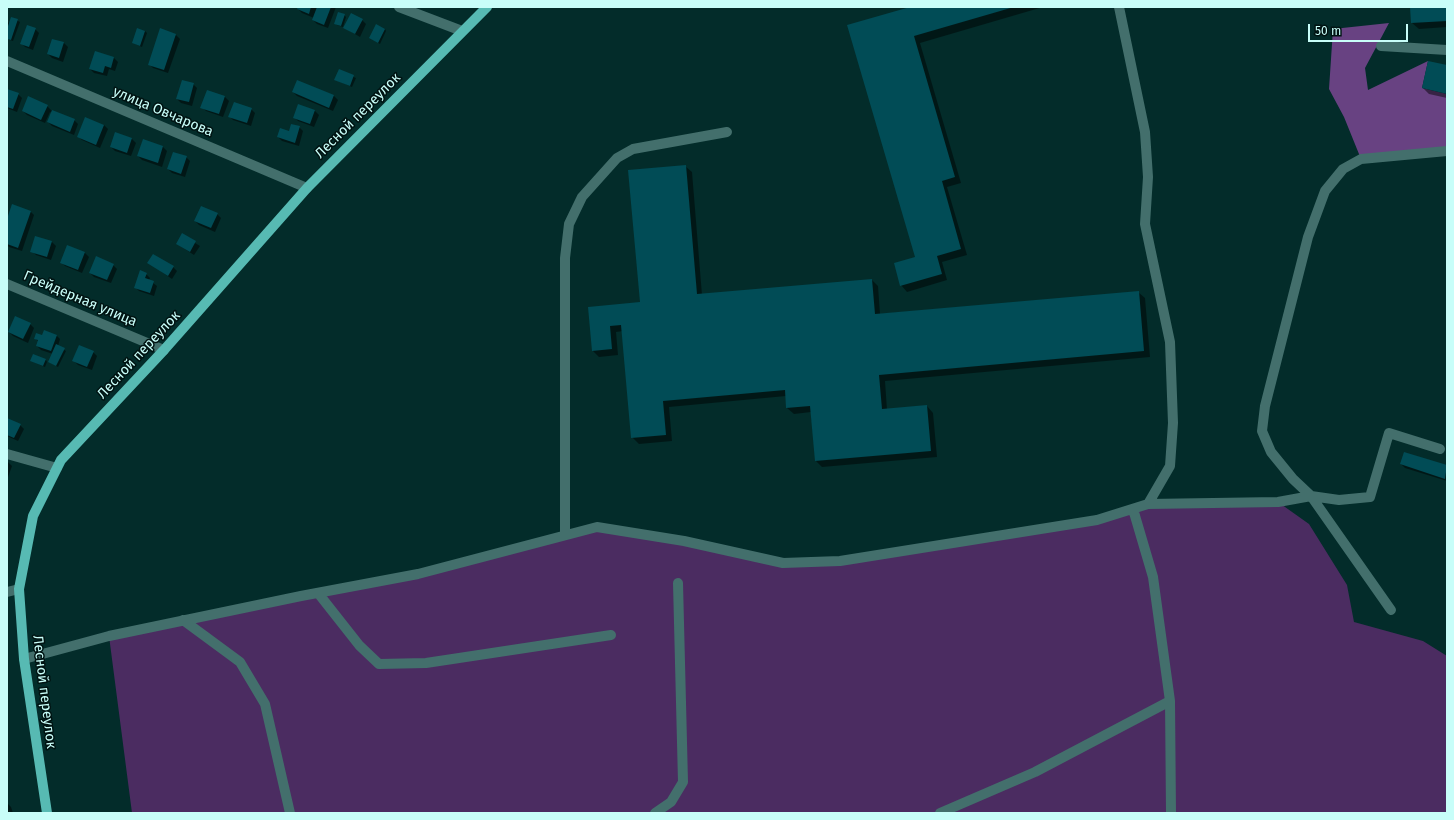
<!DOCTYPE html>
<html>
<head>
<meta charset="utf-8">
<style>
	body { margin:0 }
	#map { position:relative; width:1454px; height:820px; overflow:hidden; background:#032c2a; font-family:"Fira Sans",sans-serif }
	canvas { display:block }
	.frame { position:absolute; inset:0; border:8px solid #c8fef9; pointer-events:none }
	.scale { position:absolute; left:1308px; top:24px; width:100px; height:18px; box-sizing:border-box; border:2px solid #c8fef9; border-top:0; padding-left:5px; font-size:12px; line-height:14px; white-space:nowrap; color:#c8fef9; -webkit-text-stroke:3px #001312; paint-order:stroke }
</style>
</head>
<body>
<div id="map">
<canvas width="1454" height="820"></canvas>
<div class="frame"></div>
<div class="scale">50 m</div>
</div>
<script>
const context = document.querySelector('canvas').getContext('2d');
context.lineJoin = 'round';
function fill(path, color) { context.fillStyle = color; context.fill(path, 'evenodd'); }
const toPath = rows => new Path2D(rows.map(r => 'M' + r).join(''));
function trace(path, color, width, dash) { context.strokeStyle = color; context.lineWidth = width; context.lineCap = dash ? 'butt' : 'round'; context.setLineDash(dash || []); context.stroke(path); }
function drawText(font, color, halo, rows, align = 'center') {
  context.font = font + ' "Fira Sans",sans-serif'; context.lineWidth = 3; context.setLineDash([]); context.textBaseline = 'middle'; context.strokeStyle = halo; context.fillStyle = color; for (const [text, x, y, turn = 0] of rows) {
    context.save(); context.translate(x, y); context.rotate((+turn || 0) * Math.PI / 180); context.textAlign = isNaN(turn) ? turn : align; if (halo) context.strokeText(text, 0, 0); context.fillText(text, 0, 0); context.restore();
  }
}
fill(toPath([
	[1278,502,1309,524,1347,585,1354,622,1423,641,1447,656,1447,813,132,813,109,636,418,574,597,527,783,563,840,561,1097,520,1148,504]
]), '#4b2c61');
fill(toPath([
	[1389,23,1365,68,1368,90,1428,61,1422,88,1447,94,1447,151,1361,159,1344,117,1329,89,1333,29]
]), '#684282');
fill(toPath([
	[299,7,336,7,328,28,317,24,313,20,314,18,302,13,298,9],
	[914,7,1043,7,920,43,961,183,947,187,967,255,942,262,947,280,907,292,901,285,916,258,849,26],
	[1411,7,1447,7,1447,27,1419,29,1412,23],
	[344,15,346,17,343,27,337,25,336,24],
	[12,18,20,22,13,41,7,39,7,21,10,24],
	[362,20,366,24,360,37,345,28],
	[35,29,39,33,33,50,25,47,21,43],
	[385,29,386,31,380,44,370,38],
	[145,31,147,33,142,47,135,44,133,43],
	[176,35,180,39,168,73,153,68,149,64],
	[64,43,68,47,63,62,52,58,48,54],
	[114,58,118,62,115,71,109,69,107,76,94,73,90,69],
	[1447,66,1447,98,1429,94,1423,88],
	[339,71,356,78,352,87,336,80],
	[297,81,334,96,338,100,333,111,297,96,293,92],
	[193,84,197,88,192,106,181,103,177,99],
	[207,91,225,97,229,101,223,117,206,111,202,107],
	[7,93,18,94,22,98,17,112,7,108],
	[299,105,315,111,319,115,314,127,298,121,294,117],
	[47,106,51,110,74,120,78,124,74,135,52,126,48,122,52,113,50,112,45,123,27,115,23,111],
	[251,109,255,113,251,126,233,120,229,116],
	[104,125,108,129,100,148,82,140,78,136],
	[299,127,303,131,299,146,282,141,278,137],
	[116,134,132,139,136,143,131,156,115,151,111,147],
	[143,140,163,147,167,151,162,167,142,160,138,156],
	[186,157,190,161,185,177,172,173,168,169],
	[685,166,692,172,702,295,872,280,878,286,880,314,1138,292,1145,298,1150,357,885,381,887,410,927,406,933,413,937,457,822,467,816,461,811,412,794,414,787,408,786,396,669,407,672,441,639,444,632,437,623,331,616,332,618,355,599,357,593,351,589,308,641,303],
	[30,211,34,215,22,251,9,247,7,245,7,222],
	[217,214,221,218,215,232,199,225,195,221],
	[182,235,200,246,194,255,177,244],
	[52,242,56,246,51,260,36,255,32,251],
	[68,246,85,253,89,257,82,273,65,266,61,262],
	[149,263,173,267,177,271,172,279],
	[113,265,117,269,111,283,94,277,90,273],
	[146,274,150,278,149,280,157,286,154,296,139,291,135,287],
	[30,324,34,328,28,343,13,336,9,332],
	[56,335,60,339,58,346,66,351,58,367,51,363,53,354,41,350,37,346,39,342,36,339],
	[93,352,97,356,92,370,78,365,74,361],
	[33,355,46,360,47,362,45,367,31,361],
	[7,419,20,425,24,429,18,441,7,436],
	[1405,453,1447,466,1447,481,1405,468,1401,464],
	[7,461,12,466,7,480],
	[7,803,11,807,13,813,7,813]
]), '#0007');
fill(toPath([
	[298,7,311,7,309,14,297,9],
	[317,7,331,7,324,25,312,20],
	[910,7,1014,7,914,36,955,177,942,181,961,249,937,256,942,274,900,286,894,263,915,257,847,25],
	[1410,7,1447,7,1447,21,1411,23],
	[338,12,345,14,341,26,334,24],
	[351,13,363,19,355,34,343,28],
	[11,17,18,19,11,40,7,39,7,29],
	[376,24,385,29,378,43,369,38],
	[27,25,36,28,29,47,20,44],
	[137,28,145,31,140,46,132,43],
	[160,28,176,34,164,70,148,65],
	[52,39,64,42,59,58,47,54],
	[95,51,114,57,111,68,105,66,103,73,89,69],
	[1428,61,1447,65,1447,94,1422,88],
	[339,69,354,75,350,86,334,80],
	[182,80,194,83,189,102,176,99],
	[297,80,334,95,329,108,292,92],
	[7,89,19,93,13,109,7,107],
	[207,90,225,96,219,114,200,108],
	[28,96,48,105,41,120,22,111],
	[234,102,252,108,247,123,228,117],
	[298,104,315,110,310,124,293,118],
	[52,110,75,119,70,132,47,122],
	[85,117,104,125,96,145,77,137],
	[291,124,300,126,295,143,277,137,280,128,289,131],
	[115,132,132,138,127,153,110,147],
	[143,139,163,146,158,163,137,156],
	[173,152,187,156,181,174,167,169],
	[686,165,697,294,872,279,875,314,1139,291,1144,351,879,375,882,409,927,405,931,451,815,461,810,406,786,408,785,390,663,401,666,435,631,438,621,325,610,326,612,349,592,351,588,307,640,302,628,170],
	[12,204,31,211,18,248,7,244,7,219],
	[201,206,218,213,211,228,194,221],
	[182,233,196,241,190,252,176,244],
	[35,236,52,241,47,257,30,252],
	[67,245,85,252,78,270,60,263],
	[153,254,174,266,168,276,147,263],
	[96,256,114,264,107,280,89,273],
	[140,270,147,273,145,278,154,281,150,293,134,288],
	[15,316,31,323,23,339,8,332],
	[44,330,57,335,51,351,36,346,38,340,34,339,36,333,42,335],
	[56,344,65,348,56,366,48,362],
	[79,345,94,351,87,367,72,361],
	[33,354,46,359,43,366,30,361],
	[7,418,21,424,14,438,7,435],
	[1404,452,1447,465,1445,479,1400,464]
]), '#014c56');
trace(toPath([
	[399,7,462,31],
	[1381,46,1447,50],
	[7,61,307,188],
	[7,284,164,350],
	[1440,449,1389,433,1370,497,1339,500,1311,496,1293,479,1271,452,1262,431,1265,406,1308,237,1325,191,1343,169,1361,159,1447,151],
	[7,454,57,468],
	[1148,504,1278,502,1311,496,1391,610],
	[1133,509,1153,577,1170,701,1171,813],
	[565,535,565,258,569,224,582,197,617,158,633,149,727,132],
	[7,592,19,589],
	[318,593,359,645,379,664,426,663,611,635],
	[183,620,240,662,265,704,290,813],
	[24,659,109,636,301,596,418,574,597,527,684,541,783,563,840,561,1097,520,1148,504,1170,466,1173,423,1170,342,1145,224,1148,177,1145,132,1119,7],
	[655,813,671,802,683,782,678,583],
	[940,813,1035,772,1170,701]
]), '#436f6c', 10);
trace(toPath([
	[47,813,24,659,19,589,33,516,61,460,164,350,307,188,487,7]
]), '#57bab3', 10);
drawText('14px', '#c8fef9', '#001312', [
	["улица Овчарова",163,112,23],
	["Лесной переулок",358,116,-45],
	["Грейдерная улица",80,299,23],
	["Лесной переулок",139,355,-47],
	["Лесной переулок",44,692,83]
]);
</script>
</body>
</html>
